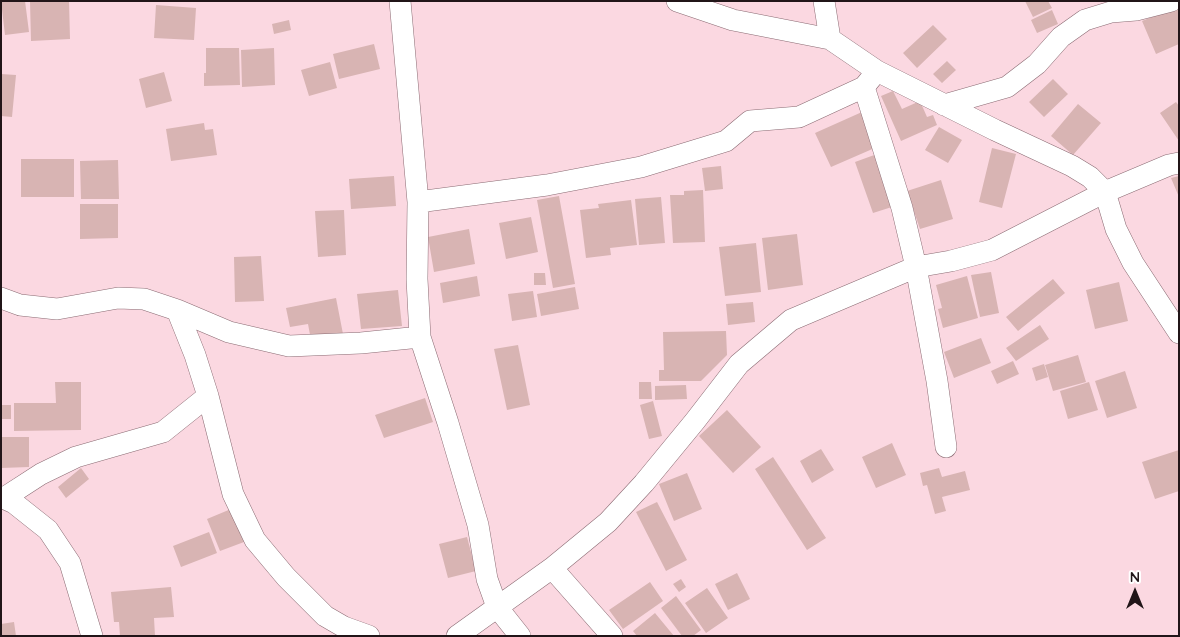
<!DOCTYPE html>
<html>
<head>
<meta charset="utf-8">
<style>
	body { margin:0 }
	#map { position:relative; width:1180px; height:637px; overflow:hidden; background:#fbd8e1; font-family:Quicksand,sans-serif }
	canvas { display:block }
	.frame { position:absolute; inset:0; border:2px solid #211518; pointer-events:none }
	.north { position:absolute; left:1110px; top:567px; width:50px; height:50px; -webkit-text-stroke:4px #fff; paint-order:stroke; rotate:0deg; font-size:14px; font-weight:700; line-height:20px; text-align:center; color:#211518 }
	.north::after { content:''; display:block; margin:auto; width:18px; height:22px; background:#211518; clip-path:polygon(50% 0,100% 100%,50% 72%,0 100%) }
</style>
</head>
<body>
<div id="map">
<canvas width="1180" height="637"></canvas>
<div class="frame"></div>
<div class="north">N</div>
</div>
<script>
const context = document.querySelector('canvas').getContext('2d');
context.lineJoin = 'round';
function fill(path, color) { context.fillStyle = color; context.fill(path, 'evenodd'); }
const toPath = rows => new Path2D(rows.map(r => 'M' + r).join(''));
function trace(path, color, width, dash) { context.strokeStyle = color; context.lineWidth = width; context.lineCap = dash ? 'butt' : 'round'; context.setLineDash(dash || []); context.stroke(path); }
fill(toPath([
	[1,1,25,1,29,32,5,35],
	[30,1,69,1,70,39,31,41],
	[1025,1,1048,1,1052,8,1033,17],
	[156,5,196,8,194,40,154,38],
	[1179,6,1179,44,1156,54,1142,21],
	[1052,10,1058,24,1037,33,1031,20],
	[289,20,291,30,274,34,272,24],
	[933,25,947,39,917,68,903,53],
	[374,44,380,69,339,79,333,54],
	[206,48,239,48,240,85,204,86,204,73,206,73],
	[274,48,275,85,242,87,241,50],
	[947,61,956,70,942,83,933,74],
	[330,62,337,88,309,96,301,70],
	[164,72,172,101,146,108,139,79],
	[1,74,16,75,12,117,1,116],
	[1053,79,1068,94,1044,117,1029,102],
	[893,91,902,109,920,101,927,117,933,115,937,125,901,141,881,96],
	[1176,102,1179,106,1179,141,1160,113],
	[1078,104,1101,123,1073,155,1051,136],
	[862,112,877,147,831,167,815,133],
	[204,123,205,130,213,129,217,155,171,161,166,129],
	[939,127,962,140,948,163,925,150],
	[992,148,1016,154,1002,208,979,202],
	[877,154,895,206,873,213,855,162],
	[21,159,74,159,74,197,21,197],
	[118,160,119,199,81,199,80,161],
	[721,166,723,189,705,191,702,168],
	[394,176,396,206,351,209,349,179],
	[1179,176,1179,197,1171,178],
	[941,180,953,219,920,229,907,191],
	[703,190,705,242,673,243,670,195,684,195,684,191],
	[559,196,575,284,553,288,537,200],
	[661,197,665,243,639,245,635,199],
	[631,200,637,245,610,248,611,255,586,258,580,210,599,208,598,204],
	[80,204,118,204,118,238,80,239],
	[344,210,346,255,318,257,315,211],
	[531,217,538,252,506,259,499,223],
	[469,229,475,264,434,272,428,237],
	[797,234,803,285,768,290,762,238],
	[756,243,761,292,725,296,719,247],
	[261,256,264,301,235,302,234,257],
	[991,272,999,313,980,317,971,275],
	[534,273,545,273,546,285,534,285],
	[477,276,480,296,443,303,440,283],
	[967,276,978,318,943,328,938,309,942,308,936,285],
	[1053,279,1065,293,1018,331,1006,317],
	[1119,282,1128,321,1095,329,1086,290],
	[575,287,579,309,541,316,537,294],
	[398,290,402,326,361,329,357,294],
	[533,291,537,317,512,321,508,294],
	[336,298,343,334,311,340,308,324,290,327,286,308],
	[753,302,755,322,728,325,726,304],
	[1040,325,1049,339,1016,361,1006,348],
	[726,331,727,355,701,381,659,381,659,370,664,370,663,332],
	[981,338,991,363,954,378,944,352],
	[518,345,530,405,507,410,494,349],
	[1078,355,1086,382,1053,391,1045,365],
	[1013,361,1019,374,997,384,991,371],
	[1044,364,1048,377,1036,381,1032,368],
	[1125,371,1137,408,1107,418,1095,381],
	[55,382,81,382,81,430,14,431,14,403,56,403],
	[639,382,651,382,652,399,639,399],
	[1089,382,1098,410,1068,419,1060,391],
	[686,385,687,399,655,400,655,386],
	[425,398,433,422,384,438,375,415],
	[653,401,662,436,649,439,640,405],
	[1,405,11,405,11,419,1,419],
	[727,410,761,447,733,473,699,436],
	[1,437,29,437,29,467,1,468],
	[892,443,906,475,876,488,862,457],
	[821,449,834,470,812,483,800,461],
	[1179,450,1179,491,1155,499,1142,462],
	[773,457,826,538,807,550,755,469],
	[81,468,89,479,66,498,58,487],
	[939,468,942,477,965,471,970,490,942,497,946,511,935,514,927,485,923,486,920,473],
	[687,473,702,509,674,521,659,484],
	[657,502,687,560,666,571,636,512],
	[231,509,244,542,220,551,207,519],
	[209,532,217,553,181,567,173,546],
	[467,537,476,571,448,578,439,544],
	[737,573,750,599,728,610,715,584],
	[681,579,686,587,679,592,673,584],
	[650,582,663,601,623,629,609,610],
	[171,587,174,617,154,618,155,636,120,636,119,622,114,622,111,592],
	[707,588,728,618,706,633,685,603],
	[676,596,701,630,693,636,682,636,661,608],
	[655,613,674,636,637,636,633,631],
	[14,622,16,636,1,636,1,624]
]), '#d8b4b3');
const street = toPath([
	[400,1,418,202,417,279,420,337,448,423,478,525,487,579,497,607,520,636],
	[677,1,733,20,830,39,877,71,995,130,1072,166,1090,177,1105,192,1116,229,1133,263,1179,333],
	[824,1,830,39],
	[864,87,902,208,916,267,937,381,946,447],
	[944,105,1007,87,1037,64,1061,37,1085,20,1111,12,1136,10,1171,1],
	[418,202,547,185,641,167,726,141,750,121,799,117,864,87,877,71],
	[1,298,20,305,57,309,118,298,144,299,177,310,229,332,289,346,361,343,420,337],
	[177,310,195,355,208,396,233,494,255,540,286,577,325,616,344,627,369,636],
	[1,497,14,503,48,530,70,563,92,636],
	[4,498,41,474,76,457,163,432,208,396],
	[552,568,612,636],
	[457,636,552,568,608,522,644,483,695,421,739,364,791,320,916,267,951,261,992,250,1105,192,1169,165,1179,163]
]);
trace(street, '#8a6b73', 22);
trace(street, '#fff', 21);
</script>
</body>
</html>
